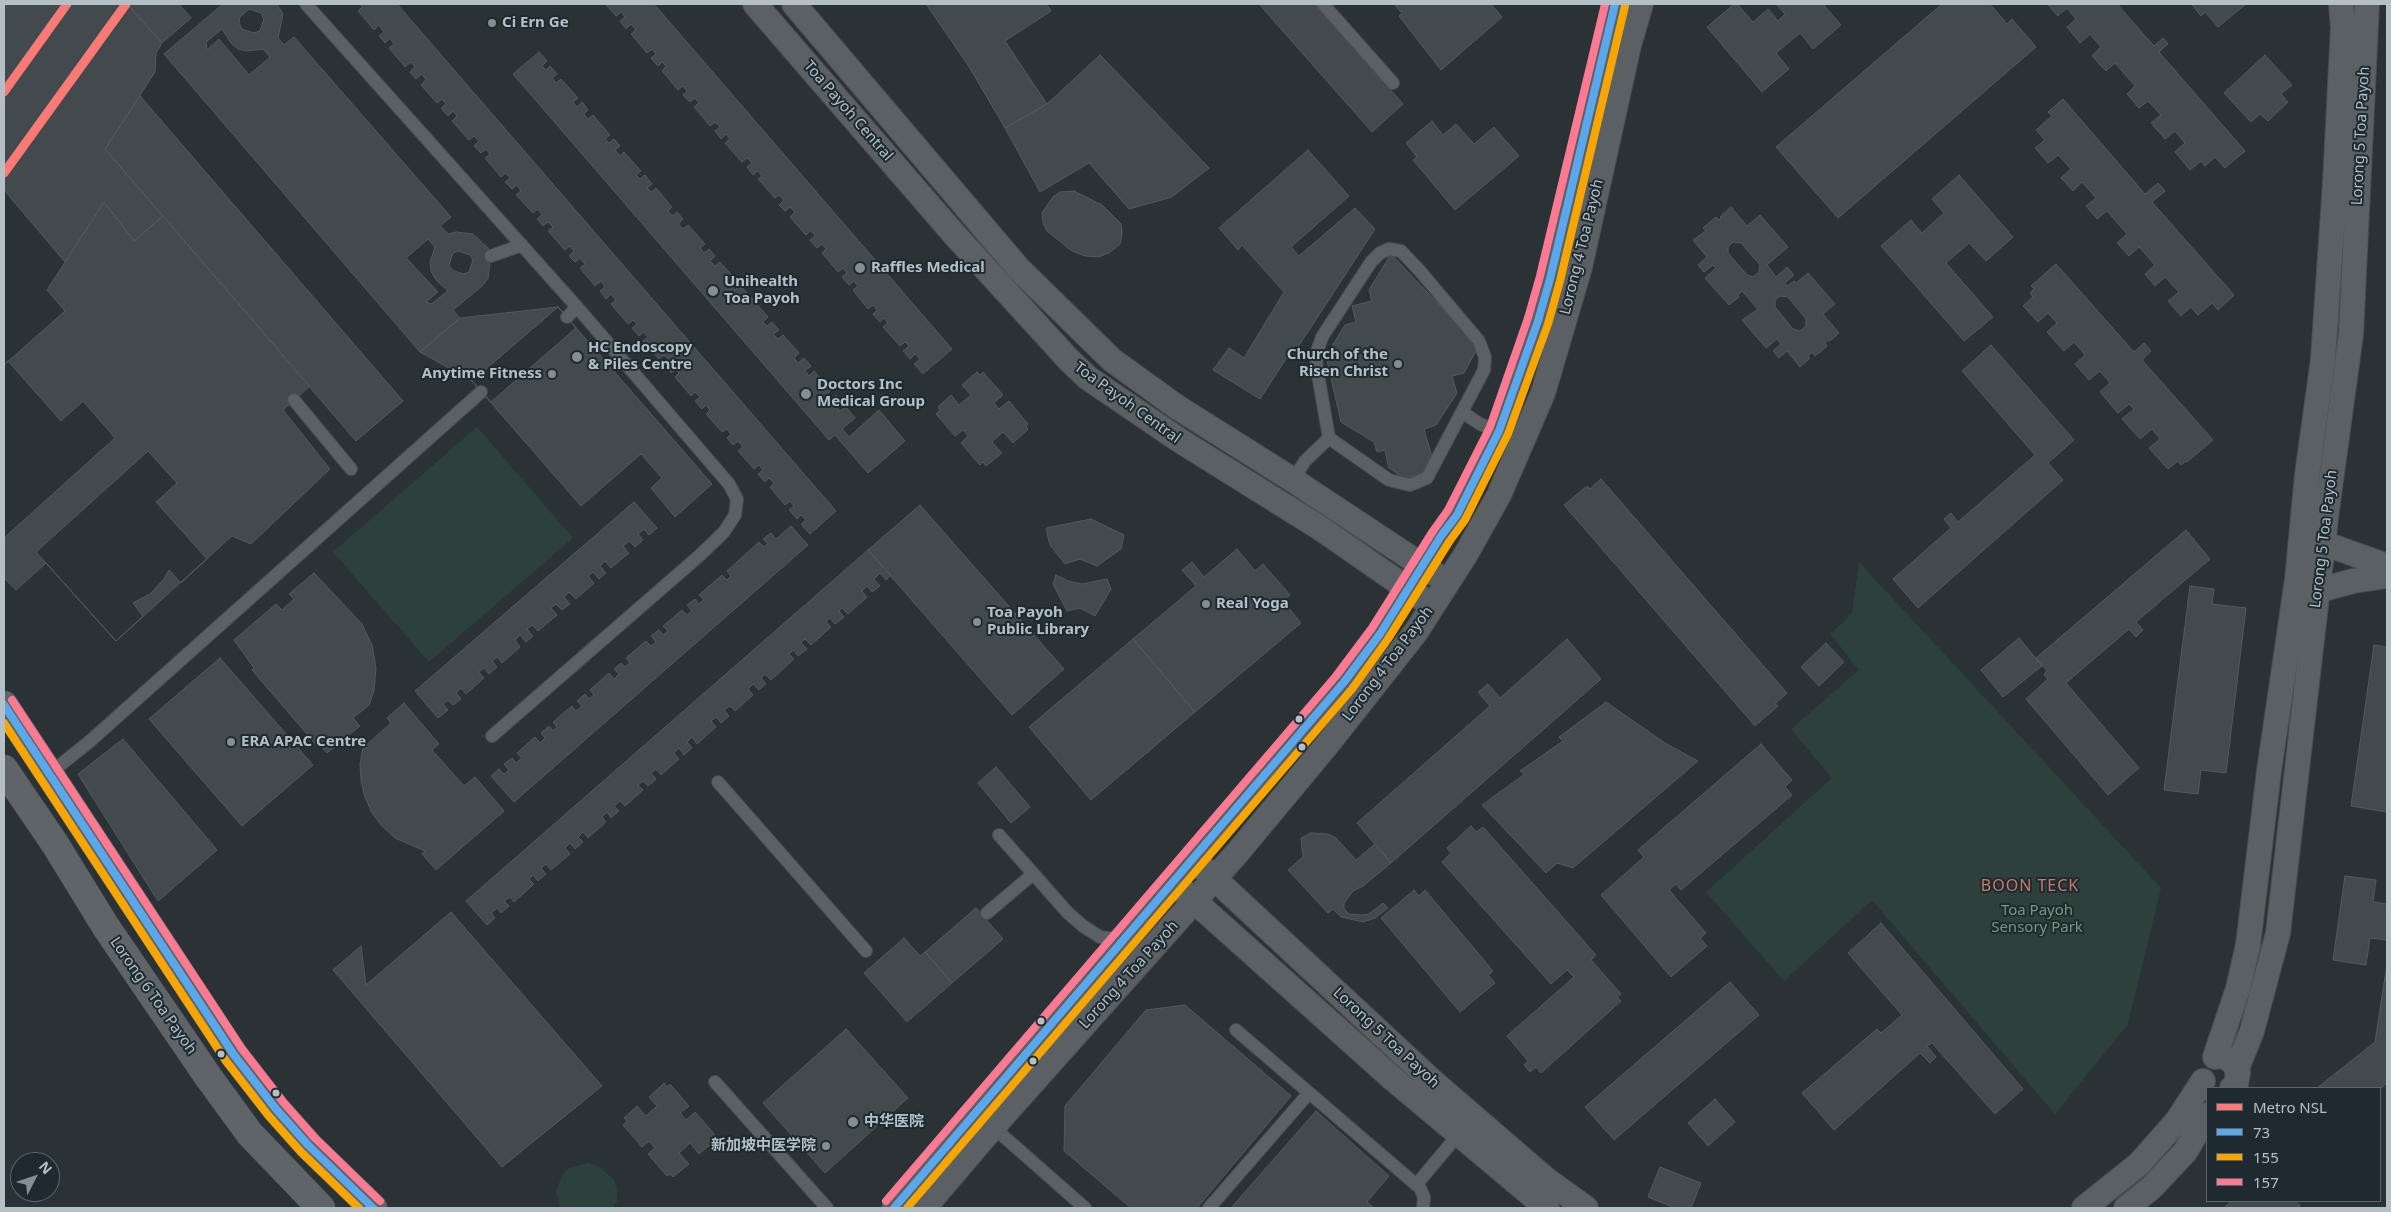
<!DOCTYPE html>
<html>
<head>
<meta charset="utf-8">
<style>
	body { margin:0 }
	#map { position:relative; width:2391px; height:1212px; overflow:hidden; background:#2a3235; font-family:"Noto Sans",sans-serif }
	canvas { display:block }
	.frame { position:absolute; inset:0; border:5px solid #b4c0c6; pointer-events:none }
	.legend { position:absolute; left:2206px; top:1087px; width:175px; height:115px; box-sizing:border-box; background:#1e2a30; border:1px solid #5a666c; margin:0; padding:6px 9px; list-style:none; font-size:15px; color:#b4c0c6 }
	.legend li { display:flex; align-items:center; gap:10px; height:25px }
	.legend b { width:25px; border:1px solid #5a666c }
	.north { position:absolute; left:10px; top:1152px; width:50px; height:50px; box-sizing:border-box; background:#1e2a30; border:1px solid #5a666c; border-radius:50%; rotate:49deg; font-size:14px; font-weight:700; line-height:20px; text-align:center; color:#b4c0c6 }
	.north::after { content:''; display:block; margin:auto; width:18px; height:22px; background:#848e93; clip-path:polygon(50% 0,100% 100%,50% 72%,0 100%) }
</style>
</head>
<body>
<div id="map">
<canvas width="2391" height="1212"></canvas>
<div class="frame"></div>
<ul class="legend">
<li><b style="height:6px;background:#fc7a76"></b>Metro NSL</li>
<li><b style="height:6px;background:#5aa8eb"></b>73</li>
<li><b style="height:6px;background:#f7a600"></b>155</li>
<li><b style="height:6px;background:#fe7a93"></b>157</li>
</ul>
<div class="north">N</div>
</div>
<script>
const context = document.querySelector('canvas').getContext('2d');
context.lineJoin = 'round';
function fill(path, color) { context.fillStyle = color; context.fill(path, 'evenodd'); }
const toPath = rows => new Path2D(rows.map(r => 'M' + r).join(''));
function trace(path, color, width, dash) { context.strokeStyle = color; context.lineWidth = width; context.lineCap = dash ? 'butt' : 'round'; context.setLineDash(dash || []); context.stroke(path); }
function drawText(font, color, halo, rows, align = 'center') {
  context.font = font + ' "Noto Sans","Noto Sans SC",sans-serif'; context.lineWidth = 4; context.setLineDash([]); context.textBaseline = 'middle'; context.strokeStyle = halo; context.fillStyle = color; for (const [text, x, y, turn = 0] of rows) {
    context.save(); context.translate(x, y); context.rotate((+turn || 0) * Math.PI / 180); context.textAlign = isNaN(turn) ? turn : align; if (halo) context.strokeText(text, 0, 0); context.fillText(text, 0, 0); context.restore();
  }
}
fill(toPath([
	[477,427,573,538,429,662,333,552],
	[1859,562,2161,888,2128,1024,2055,1114,1872,900,1784,981,1706,892,1832,778,1791,729,1859,670,1830,634,1852,613],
	[588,1163,598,1166,614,1180,617,1190,617,1201,613,1208,560,1208,556,1192,562,1175,569,1168]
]), '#2d403b');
const building = toPath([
	[4,4,127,4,162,43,156,53,155,72,105,149,163,216,134,241,104,202,65,262,4,190,4,4],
	[127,4,179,4,191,18,162,43,127,4],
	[223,4,277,4,283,14,278,38,284,45,294,37,451,217,440,226,448,234,456,232,473,234,488,248,491,256,488,278,482,286,453,310,460,318,420,352,164,54,223,4],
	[249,9,261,13,264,19,260,31,254,33,242,29,239,23,240,17,249,9],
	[222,29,231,43,238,49,247,51,263,49,270,57,249,75,219,39,207,50,206,42,222,29],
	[428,239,435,247,430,262,431,271,436,280,448,291,431,304,426,302,438,292,406,258,428,239],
	[459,251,470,255,473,260,469,272,463,274,452,270,449,265,453,253,459,251],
	[360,4,397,4,836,511,810,534,801,524,806,520,801,515,797,519,789,510,794,506,790,501,785,505,770,487,774,483,769,478,765,482,758,474,763,470,759,465,754,469,738,451,743,447,738,441,733,445,727,438,731,434,727,429,722,432,706,414,710,410,706,405,702,409,695,401,700,397,695,392,691,396,675,377,679,373,676,369,671,373,664,365,669,360,664,355,659,359,643,341,648,337,644,332,639,336,632,328,637,324,633,320,628,324,611,304,616,300,611,294,606,299,600,291,605,287,601,281,595,286,580,268,585,264,580,258,575,262,569,256,574,251,570,246,565,250,548,231,553,227,548,222,543,226,537,219,542,215,538,209,533,213,516,195,521,191,517,185,512,189,505,182,510,178,506,173,501,177,485,158,490,154,486,149,481,153,474,146,479,141,474,136,469,140,452,121,457,116,453,111,448,116,441,108,446,104,442,99,437,103,421,85,426,80,422,74,416,79,410,72,415,67,411,62,405,67,389,48,394,44,390,38,385,43,379,36,384,32,379,25,374,30,358,11,362,7,360,4],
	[605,4,654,4,952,349,923,374,914,364,920,359,915,354,910,359,903,351,909,346,905,342,900,346,883,327,888,323,884,318,880,322,873,314,877,310,873,305,868,309,853,290,858,286,854,281,849,285,842,277,847,273,843,268,838,272,822,253,826,249,822,244,817,248,810,240,815,236,811,230,806,235,790,217,795,212,790,207,785,211,779,205,784,200,779,195,775,198,758,179,762,176,758,171,753,175,747,167,752,163,747,158,742,162,725,143,730,139,726,134,721,139,715,131,720,127,715,122,710,126,694,107,699,103,695,98,690,102,683,95,687,91,683,86,678,90,662,71,666,66,662,62,658,66,651,58,656,54,652,49,647,53,631,34,636,30,631,24,626,29,620,21,625,17,621,12,616,16,605,4],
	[926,4,1046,4,1051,11,1005,41,1047,104,1005,128,968,65,926,4],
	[1259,4,1314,4,1403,104,1372,132,1259,4],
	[1394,4,1491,4,1502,17,1441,70,1399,16,1402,13,1394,4],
	[1734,4,1737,4,1753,22,1768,9,1778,21,1785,14,1776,4,1823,4,1841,25,1813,49,1800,33,1776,53,1789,69,1762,92,1707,27,1734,4],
	[1942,4,1990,4,2007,24,2012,19,2036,47,1838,218,1776,147,1942,4],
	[2047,4,2117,4,2154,46,2163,38,2168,44,2159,52,2245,151,2225,168,2215,157,2205,166,2201,161,2190,170,2175,152,2185,143,2175,131,2165,139,2151,123,2161,115,2148,101,2139,108,2127,94,2135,86,2115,63,2106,71,2092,56,2101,47,2090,34,2080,43,2067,27,2076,19,2067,8,2058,16,2047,4],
	[2191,4,2246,4,2218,27,2205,12,2201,16,2191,4],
	[539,52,547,61,542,66,546,70,550,66,557,74,552,78,556,83,561,79,578,98,573,102,577,107,582,102,588,110,584,114,588,119,593,115,610,135,605,139,609,143,614,139,620,146,615,150,620,156,624,152,641,171,636,175,640,179,645,175,652,184,647,188,651,192,656,188,672,207,668,211,672,216,677,212,683,219,678,224,683,229,688,225,705,244,700,248,704,253,709,249,715,256,710,261,715,266,720,262,736,280,731,285,735,290,740,285,747,293,742,297,746,301,751,297,768,317,763,322,767,326,772,322,779,330,773,334,778,339,783,335,799,353,794,358,798,363,804,358,811,366,805,371,809,376,814,371,831,390,826,395,830,400,836,395,842,403,837,407,840,411,846,407,855,418,842,429,849,437,879,410,905,441,868,473,835,435,829,440,513,74,539,52],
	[1100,55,1209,168,1172,197,1129,209,1089,163,1040,192,1005,128,1047,104,1100,55],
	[2265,55,2292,85,2281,94,2288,102,2268,121,2260,114,2251,122,2224,93,2265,55],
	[140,96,403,401,356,441,105,149,140,96],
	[2063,99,2145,194,2158,183,2165,191,2152,202,2234,295,2218,310,2212,303,2198,315,2191,307,2181,316,2168,301,2179,292,2165,277,2155,286,2145,274,2155,265,2139,247,2129,256,2117,243,2127,234,2107,211,2097,219,2086,206,2096,198,2082,182,2073,191,2061,178,2071,169,2058,155,2048,163,2035,148,2045,140,2036,130,2052,116,2048,112,2063,99],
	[1432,121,1443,135,1456,124,1474,144,1494,127,1519,156,1455,210,1413,160,1417,157,1406,143,1432,121],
	[1308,150,1349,196,1291,247,1299,256,1355,208,1375,229,1298,347,1295,345,1260,399,1213,370,1229,348,1244,358,1284,292,1242,245,1238,250,1219,228,1308,150],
	[1959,175,2013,237,1986,261,1969,243,1946,263,1993,317,1964,341,1881,246,1911,220,1922,233,1944,213,1932,199,1959,175],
	[1074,191,1102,205,1121,224,1122,234,1120,244,1109,253,1098,257,1085,256,1072,251,1047,231,1043,223,1042,213,1053,197,1060,192,1074,191],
	[104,202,134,241,163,216,310,386,283,410,330,469,251,544,232,536,116,641,46,563,16,590,4,578,4,365,65,311,47,290,104,202],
	[1731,207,1747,226,1760,215,1788,247,1767,265,1776,277,1787,267,1794,275,1785,283,1787,286,1794,281,1796,283,1808,273,1835,304,1823,314,1839,333,1830,341,1828,340,1825,343,1827,346,1815,356,1812,352,1808,356,1810,358,1800,367,1787,351,1779,358,1773,351,1781,344,1777,339,1766,348,1742,320,1758,309,1742,291,1738,295,1739,297,1729,305,1705,278,1716,268,1713,265,1704,272,1698,265,1707,257,1693,240,1706,231,1703,228,1716,217,1719,220,1721,218,1720,217,1731,207],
	[1733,242,1741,243,1760,265,1759,272,1753,277,1747,275,1728,253,1728,247,1733,242],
	[1780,296,1788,297,1806,319,1806,326,1800,331,1793,329,1775,307,1775,300,1780,296],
	[1391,254,1474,342,1476,351,1464,373,1452,376,1457,393,1436,425,1424,429,1432,457,1422,474,1404,478,1389,468,1385,450,1377,452,1374,442,1341,422,1326,356,1345,325,1356,322,1352,306,1372,301,1369,290,1391,254],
	[2056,264,2134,352,2144,343,2151,351,2142,360,2213,440,2187,462,2186,461,2181,465,2178,461,2168,469,2149,448,2160,439,2152,429,2140,439,2122,419,2134,409,2129,404,2118,413,2100,392,2110,383,2100,371,2089,380,2075,364,2085,355,2074,342,2064,351,2047,332,2057,323,2048,313,2038,322,2023,306,2033,297,2030,293,2034,289,2031,286,2056,264],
	[558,307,712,484,675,517,651,488,662,478,641,454,581,506,472,381,420,352,460,318,558,307],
	[558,307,576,328,491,402,472,381,558,307],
	[1991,345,2074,440,2048,463,2063,480,1918,608,1893,579,1951,528,1944,519,1951,513,1958,522,2035,455,1962,371,1991,345],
	[8,361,61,421,83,401,115,438,4,538,4,365,8,361],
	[977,372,980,375,983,372,1003,395,994,403,999,409,1009,401,1028,424,1026,426,1028,429,1013,443,1003,432,992,442,1002,453,986,466,983,462,980,465,961,443,968,436,963,430,955,436,936,414,940,410,938,407,951,395,959,405,971,395,962,385,977,372],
	[148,451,177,483,156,502,207,559,181,583,169,570,164,579,150,594,133,603,143,616,116,641,36,552,148,451],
	[1601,479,1787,693,1775,704,1778,706,1755,726,1564,505,1587,486,1590,489,1601,479],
	[634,502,657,528,649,535,644,529,638,534,643,540,635,547,629,541,623,546,629,553,611,568,605,561,600,566,606,573,599,579,593,572,588,576,594,583,576,599,569,592,564,597,570,604,562,610,556,604,551,608,557,615,538,631,532,625,527,629,533,636,526,642,520,635,515,640,520,647,502,663,497,657,492,661,497,667,489,674,484,668,479,672,484,678,466,694,461,688,456,693,461,699,453,705,448,700,443,704,448,710,438,718,415,691,634,502],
	[920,505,1064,669,1012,715,868,550,920,505],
	[1091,519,1124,535,1121,549,1097,566,1080,559,1065,564,1050,545,1046,528,1091,519],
	[791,526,808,545,514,802,491,776,499,769,504,774,509,770,504,764,512,758,516,763,522,758,517,753,535,737,540,743,545,738,541,733,549,726,553,731,557,727,553,722,572,706,576,711,582,706,577,701,585,694,589,699,594,695,590,690,609,673,614,679,619,674,614,669,621,663,625,667,630,663,626,658,646,641,651,646,656,642,651,636,659,630,663,635,668,631,663,626,682,610,687,615,692,611,687,605,695,599,699,604,704,600,699,595,722,575,727,580,731,576,727,571,759,542,764,547,768,544,763,539,771,533,776,539,791,526],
	[2186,530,2210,559,2136,622,2143,630,2136,637,2129,629,2066,683,2139,768,2108,795,2026,699,2048,679,2044,674,2047,671,2036,658,2186,530],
	[1237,549,1255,571,1263,564,1290,595,1283,601,1301,623,1195,712,1133,639,1196,586,1182,570,1192,562,1204,577,1237,549],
	[868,550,891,575,886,580,880,573,874,579,880,586,872,592,867,586,862,591,867,597,848,614,842,608,839,611,844,617,835,624,830,618,826,622,831,627,811,645,805,639,801,643,807,649,798,656,793,650,789,654,794,659,771,680,765,674,761,678,766,684,759,690,753,684,748,689,753,695,735,711,730,706,724,710,729,716,721,723,716,717,711,721,716,727,697,744,692,737,687,742,692,748,684,755,679,748,674,753,679,759,661,775,656,769,651,773,656,779,648,786,643,781,638,785,643,790,625,806,620,801,614,806,619,811,611,818,607,812,602,817,606,822,588,838,583,832,578,837,583,842,575,849,570,843,565,848,570,854,551,870,546,864,541,868,546,874,538,881,533,875,529,879,534,884,514,902,510,897,504,901,509,906,501,913,497,908,491,913,495,918,487,925,466,901,868,550],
	[314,573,362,624,372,645,376,668,374,691,369,705,353,718,360,726,327,753,320,745,318,747,252,670,254,668,234,640,276,604,282,610,294,599,289,594,314,573],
	[1056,575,1068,581,1082,584,1107,579,1111,589,1095,616,1080,608,1067,611,1053,584,1056,575],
	[2190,586,2214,589,2212,604,2246,608,2226,773,2201,770,2198,794,2164,790,2190,586],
	[2019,638,2042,666,2003,697,1981,670,2019,638],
	[1133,639,1195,712,1091,800,1029,727,1133,639],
	[1567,639,1601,679,1391,863,1357,823,1490,706,1478,692,1488,684,1500,698,1567,639],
	[1826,643,1844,662,1819,686,1801,667,1826,643],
	[2374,645,2387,647,2387,812,2351,806,2374,645],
	[220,658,313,765,242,826,149,719,220,658],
	[1606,702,1665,743,1698,761,1573,868,1557,863,1546,873,1482,805,1525,774,1520,771,1563,741,1559,737,1606,702],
	[404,703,439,744,432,750,464,786,475,777,504,811,436,870,422,854,425,851,395,838,382,826,372,813,365,797,361,781,360,764,363,748,391,723,387,718,404,703],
	[123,739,217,850,158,901,78,774,123,739],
	[1761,744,1792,780,1785,787,1792,795,1681,890,1676,884,1669,890,1706,933,1700,938,1707,946,1671,977,1601,895,1644,857,1638,850,1761,744],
	[996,767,1030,807,1011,823,978,783,996,767],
	[1471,826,1476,832,1483,827,1596,955,1591,960,1621,994,1617,997,1621,1001,1541,1073,1536,1067,1530,1072,1524,1065,1528,1061,1507,1036,1574,977,1567,970,1551,984,1442,862,1451,853,1447,848,1471,826],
	[1311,833,1328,834,1336,838,1356,860,1375,844,1391,863,1363,886,1353,891,1344,903,1344,909,1349,914,1363,915,1369,914,1383,903,1388,908,1375,918,1363,922,1341,917,1333,909,1328,913,1288,870,1303,857,1301,838,1311,833],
	[2345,876,2376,880,2373,902,2387,904,2387,940,2370,938,2366,965,2333,960,2345,876],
	[1414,890,1419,896,1425,890,1493,971,1488,975,1495,983,1460,1012,1381,918,1414,890],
	[976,908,1003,939,952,983,925,952,976,908],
	[451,912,602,1086,502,1167,333,970,361,946,366,985,451,912],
	[1881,923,2023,1089,1995,1114,1932,1043,1927,1046,1936,1057,1930,1063,1920,1053,1834,1130,1802,1093,1877,1029,1881,1033,1902,1015,1848,953,1881,923],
	[904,938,920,956,925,952,952,983,907,1022,864,973,904,938],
	[2387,964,2387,1083,2380,1089,2317,1088,2375,1042,2387,964],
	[1730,982,1759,1015,1614,1140,1585,1107,1730,982],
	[1185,1005,1291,1096,1197,1208,1131,1208,1064,1151,1065,1106,1146,1010,1185,1005],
	[846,1029,908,1098,825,1173,763,1103,846,1029],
	[664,1083,667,1087,670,1084,689,1106,680,1113,686,1120,695,1112,715,1135,712,1138,715,1141,699,1154,690,1143,679,1153,689,1164,673,1177,670,1174,667,1176,648,1154,655,1148,649,1141,642,1147,623,1125,627,1121,624,1118,637,1106,646,1116,657,1106,649,1097,664,1083],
	[1715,1099,1735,1122,1708,1146,1688,1123,1715,1099],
	[1316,1111,1389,1176,1367,1202,1374,1208,1231,1208,1316,1111],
	[1660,1167,1701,1183,1691,1208,1675,1208,1648,1197,1660,1167],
	[2232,1201,2296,1201,2300,1206,2298,1208,2224,1208,2232,1201]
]);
fill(building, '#434a4d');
trace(building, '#525a5d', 1);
const lane = toPath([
	[306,4,577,307,729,484,737,499,735,515,724,532,699,556,492,736],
	[1323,4,1393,83],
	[1389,249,1401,251,1420,271,1479,341,1485,357,1484,370,1427,478,1410,485,1389,480,1329,438,1317,369,1316,355,1322,337,1371,262,1380,253,1389,249],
	[491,256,522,245],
	[567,317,577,307],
	[294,400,351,469],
	[1462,412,1480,424,1499,431],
	[1293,480,1305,461,1329,438],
	[49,774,89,742,481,392],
	[718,782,866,951],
	[999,835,1068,913,1083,926,1100,937,1123,940],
	[987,913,1033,874],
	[1236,1030,1420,1188,1424,1197,1423,1208],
	[715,1082,827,1208],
	[993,1127,1085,1208],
	[1416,1185,1458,1135],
	[1209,1208,1309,1093]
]);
const street = toPath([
	[755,4,953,233,1068,359,1088,378,1179,440,1320,528,1421,598],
	[794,4,1018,268,1112,360,1177,407,1293,480,1435,574],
	[2323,543,2387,566],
	[2317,591,2353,581,2387,576],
	[1202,867,1431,1080,1547,1180,1586,1208],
	[1183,891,1392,1078,1547,1208],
	[2215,1057,2238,989,2248,945,2269,771,2297,580,2307,475,2323,359,2335,183,2343,27,2341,4],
	[2225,1057,2234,1063,2238,1073,2236,1084,2232,1088],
	[2237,1068,2252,1031,2278,933,2327,510,2351,334,2367,4],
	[894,1208,1344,682,1380,634,1441,536,1457,515,1499,431,1538,321,1550,279,1615,4],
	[924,1208,993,1127,1238,852,1327,745,1416,632,1466,554,1499,495,1543,393,1580,267,1629,45,1641,4],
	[2084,1208,2139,1164,2177,1121,2203,1081],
	[2126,1208,2151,1188,2185,1152,2207,1115]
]);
const secondary = toPath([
	[4,705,234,1055,276,1109,308,1145,373,1208],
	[4,769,55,844,106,927,209,1078,250,1134,321,1208]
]);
trace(lane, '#484e50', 14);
trace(street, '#484e50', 26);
trace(secondary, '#484e50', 29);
trace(lane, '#5a6064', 12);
trace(street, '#5a6064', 24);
trace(secondary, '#5e6468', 28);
trace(toPath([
	[4,705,234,1055,276,1109,308,1145,373,1208],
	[894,1208,1344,682,1380,634,1441,536,1457,515,1499,431,1538,321,1550,279,1615,4]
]), '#5aa8eb', 8);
trace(toPath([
	[4,723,226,1061,268,1115,301,1152,359,1208],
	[907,1208,1352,689,1388,639,1449,542,1465,520,1508,434,1548,324,1560,281,1625,6]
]), '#f7a600', 8);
trace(toPath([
	[12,700,242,1049,284,1103,315,1138,380,1201],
	[886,1201,1336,676,1372,628,1433,531,1448,510,1490,427,1528,318,1540,276,1605,4]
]), '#fe7a93', 8);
trace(toPath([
	[4,92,67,4],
	[4,173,126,4]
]), '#fc7a76', 9);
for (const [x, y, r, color] of [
	[492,23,5,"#848e93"],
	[860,268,6,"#848e93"],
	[713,291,6,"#848e93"],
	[577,357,6,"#848e93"],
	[1398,364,5,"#848e93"],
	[552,374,5,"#848e93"],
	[806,394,6,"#848e93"],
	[1206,604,5,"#848e93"],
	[977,622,5,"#848e93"],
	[1299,719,4.5,"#b4c0c6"],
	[231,742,5,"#848e93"],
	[1302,747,4.5,"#b4c0c6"],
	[1041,1021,4.5,"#b4c0c6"],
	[221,1054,4.5,"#b4c0c6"],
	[1033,1061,4.5,"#b4c0c6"],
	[276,1093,4.5,"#b4c0c6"],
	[853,1122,6,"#848e93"],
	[826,1146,5,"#848e93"]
]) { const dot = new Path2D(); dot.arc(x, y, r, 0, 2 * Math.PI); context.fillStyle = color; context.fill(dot); trace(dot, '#1e2a30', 2); }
drawText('bold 15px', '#b4c0c6', '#1e2a30', [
	["Ci Ern Ge",502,23],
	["Raffles Medical",871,268],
	["Unihealth",724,282],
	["Toa Payoh",724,299],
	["HC Endoscopy",588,348],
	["& Piles Centre",588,365],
	["Church of the",1388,355,"right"],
	["Risen Christ",1388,372,"right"],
	["Anytime Fitness",542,374,"right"],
	["Doctors Inc",817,385],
	["Medical Group",817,402],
	["Real Yoga",1216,604],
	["Toa Payoh",987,613],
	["Public Library",987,630],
	["ERA APAC Centre",241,742],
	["中华医院",864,1122],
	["新加坡中医学院",816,1146,"right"]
], 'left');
drawText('15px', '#b4c0c6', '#1e2a30', [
	["Toa Payoh Central",848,111,49],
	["Lorong 5 Toa Payoh",2361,136,-87],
	["Lorong 4 Toa Payoh",1582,247,-76],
	["Toa Payoh Central",1127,403,36],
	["Lorong 5 Toa Payoh",2324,539,-83],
	["Lorong 4 Toa Payoh",1388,664,-53],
	["Lorong 4 Toa Payoh",1129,975,-48],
	["Lorong 6 Toa Payoh",153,996,55],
	["Lorong 5 Toa Payoh",1386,1038,43]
]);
drawText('15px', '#769a75', '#1e2a30', [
	["Toa Payoh",2037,911],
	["Sensory Park",2037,928]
]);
context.letterSpacing = '1px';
drawText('16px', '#cb7b6b', '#1e2a30', [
	["BOON TECK",2030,886]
]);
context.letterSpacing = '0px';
</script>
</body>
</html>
